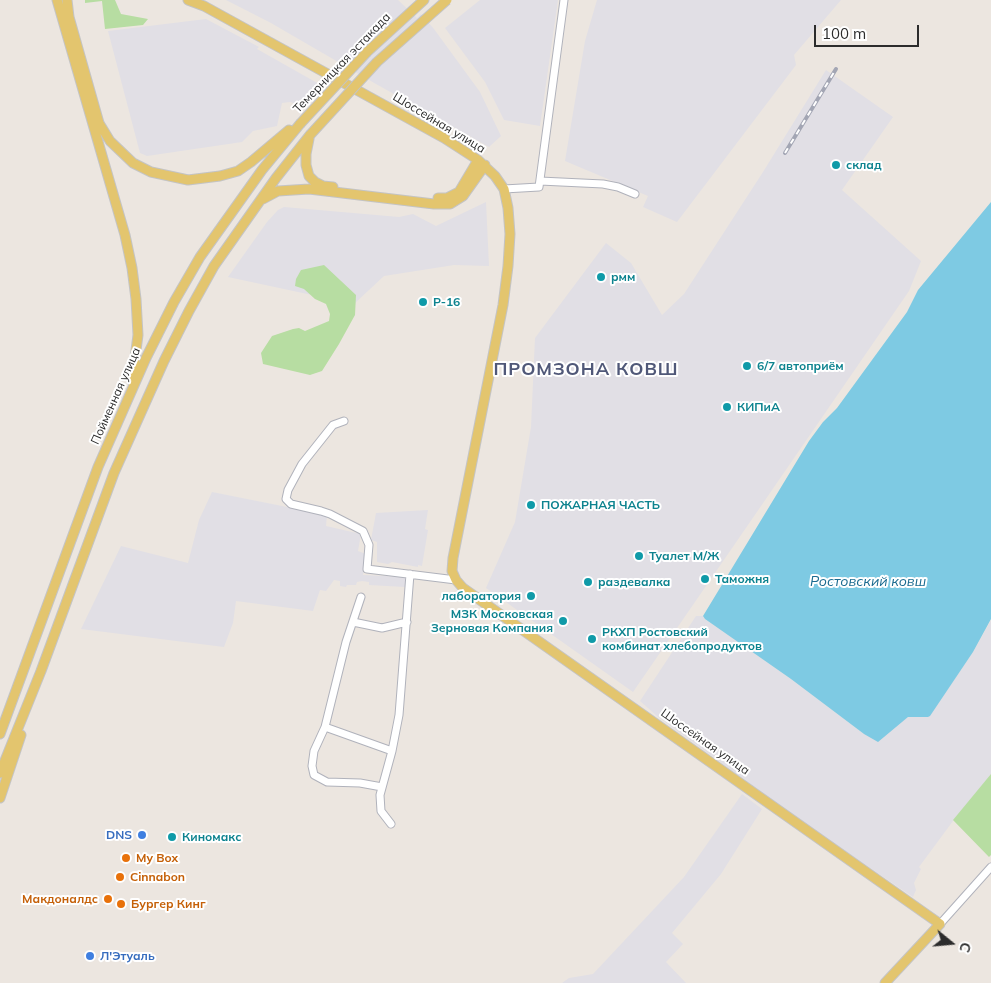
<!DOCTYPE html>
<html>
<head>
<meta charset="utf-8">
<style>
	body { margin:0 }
	#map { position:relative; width:991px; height:983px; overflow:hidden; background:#ece6e0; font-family:Mulish,sans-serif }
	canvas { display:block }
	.north { position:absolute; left:926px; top:918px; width:50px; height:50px; -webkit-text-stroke:4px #fff; paint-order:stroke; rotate:107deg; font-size:14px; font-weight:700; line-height:20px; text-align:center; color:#2c2c2c }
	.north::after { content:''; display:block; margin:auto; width:18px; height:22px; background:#2c2c2c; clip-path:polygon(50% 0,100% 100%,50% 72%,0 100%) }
	.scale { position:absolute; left:814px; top:25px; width:105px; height:22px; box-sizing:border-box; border:2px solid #2c2c2c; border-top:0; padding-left:6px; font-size:15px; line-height:18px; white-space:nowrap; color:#2c2c2c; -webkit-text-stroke:4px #fff; paint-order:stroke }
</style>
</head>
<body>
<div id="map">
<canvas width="991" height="983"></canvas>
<div class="north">С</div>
<div class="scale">100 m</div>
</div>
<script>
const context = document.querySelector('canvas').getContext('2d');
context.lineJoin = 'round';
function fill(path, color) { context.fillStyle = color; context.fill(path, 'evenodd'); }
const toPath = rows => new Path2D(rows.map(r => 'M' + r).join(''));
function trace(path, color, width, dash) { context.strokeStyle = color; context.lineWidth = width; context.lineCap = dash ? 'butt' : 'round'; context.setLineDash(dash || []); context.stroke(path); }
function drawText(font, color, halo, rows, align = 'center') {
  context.font = font + ' Mulish,sans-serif'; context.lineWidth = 4; context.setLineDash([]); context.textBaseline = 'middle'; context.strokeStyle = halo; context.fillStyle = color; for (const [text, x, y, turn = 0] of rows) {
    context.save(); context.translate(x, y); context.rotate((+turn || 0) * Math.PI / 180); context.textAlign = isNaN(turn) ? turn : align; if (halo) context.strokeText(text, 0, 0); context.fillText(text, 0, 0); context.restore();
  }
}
fill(toPath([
	[226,0,398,0,417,18,421,14,434,29,480,92,501,136,489,147,376,84,271,23],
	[480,0,558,0,540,126,504,120,485,82,445,28],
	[597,0,841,0,794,55,796,65,677,222,643,207,648,196,565,161,585,41],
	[206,19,259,47,257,49,319,84,299,105,290,102,282,103,277,126,253,131,242,142,147,156,140,153,108,31],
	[826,70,893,117,842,190,921,261,909,291,633,692,486,588,515,522,531,427,535,338,606,243,631,263,662,315,684,294,763,172],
	[486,202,489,266,454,265,384,276,354,304,228,277,267,222,278,210,284,207,399,217,413,214,436,226],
	[212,492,327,515,326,526,361,534,358,551,366,554,363,575,406,577,405,587,369,585,369,582,362,581,357,582,356,585,347,585,346,587,340,586,340,581,334,580,326,591,320,590,313,611,236,601,233,623,224,647,81,629,121,546,188,563,199,520],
	[428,510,425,529,428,530,422,566,418,565,418,567,392,562,388,564,377,562,377,542,371,540,376,513],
	[696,616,703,616,705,619,791,679,864,734,901,722,908,717,928,717,973,652,991,620,991,775,953,821,919,867,921,869,914,883,916,890,913,897,801,821,657,716,640,701],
	[742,794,762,809,721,874,672,933,683,944,666,962,686,983,562,983,569,978,593,974,684,877]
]), '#e1dfe5');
fill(toPath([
	[85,0,115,0,121,14,148,19,143,25,105,29,102,1,85,3],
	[324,265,356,295,355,315,339,344,322,371,310,375,263,364,261,353,272,336,293,329,299,328,305,331,329,321,330,314,326,304,315,299,304,289,295,286,296,279,301,270],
	[991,774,991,855,989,857,953,820]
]), '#b7dda2');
fill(toPath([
	[991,202,991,619,973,652,930,716,928,717,908,717,878,742,864,734,791,679,705,619,703,616,809,441,823,422,837,408,907,312,918,290]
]), '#7ecae3');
const minor = toPath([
	[540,181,603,184,618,187,635,194],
	[504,189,539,187,564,0],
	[344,421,333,425,302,464,288,490,286,499,291,504,321,511,330,514,363,531,369,545,367,569,456,580],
	[361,597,346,642,325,727,314,751,312,766,314,775,327,782,360,783,382,787],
	[353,622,382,628,407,622],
	[325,727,392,751],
	[391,824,381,811,380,795,392,751,399,715,410,574],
	[940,924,991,867]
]);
const major = toPath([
	[57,0,125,235,132,268,136,299,138,335,132,381],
	[67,0,69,17,99,123,110,141,133,163,151,172,188,180,220,176,238,171,251,162,289,130],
	[188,0,204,6,444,138,478,160,495,176,504,189,508,208,510,234,508,266,503,305,453,558,452,571,456,580,463,588,940,924,885,983],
	[367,52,424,0],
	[309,139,306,154,306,165,309,176,315,182,323,186,333,187],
	[438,198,447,198,459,192,478,160],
	[263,199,278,191,309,189,434,204,450,204,463,196,485,165],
	[0,734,98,467,146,358,174,302,200,257,262,170,300,124],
	[0,773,41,671,114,473,164,361,189,311,214,266,276,178,310,135],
	[0,798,21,735]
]);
trace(minor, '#b0b2bb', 9);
trace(major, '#c4c4c4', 11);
trace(minor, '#fff', 7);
trace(major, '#e3c56e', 9);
const rail = toPath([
	[785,153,836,69]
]);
trace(rail, '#a3a6b4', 4);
trace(rail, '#fff', 2, [5.5]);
const majorBridge = toPath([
	[300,124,367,52],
	[310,135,377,62,447,0]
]);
trace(majorBridge, '#c4c4c4', 11, []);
trace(majorBridge, '#e3c56e', 9);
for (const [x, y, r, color] of [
	[836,165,5,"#0f9aa8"],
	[601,277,5,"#0f9aa8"],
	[423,302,5,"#0f9aa8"],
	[747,366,5,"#0f9aa8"],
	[727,407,5,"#0f9aa8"],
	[531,505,5,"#0f9aa8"],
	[639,556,5,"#0f9aa8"],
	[705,579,5,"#0f9aa8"],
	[588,582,5,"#0f9aa8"],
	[531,596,5,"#0f9aa8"],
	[563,621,5,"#0f9aa8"],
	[592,639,5,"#0f9aa8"],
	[142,835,5,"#3f7fe0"],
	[172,837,5,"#0f9aa8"],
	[126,858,5,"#e8710a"],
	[120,877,5,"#e8710a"],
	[108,899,5,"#e8710a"],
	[121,904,5,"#e8710a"],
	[90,956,5,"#3f7fe0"]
]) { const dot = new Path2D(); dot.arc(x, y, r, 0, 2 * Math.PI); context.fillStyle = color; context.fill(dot); trace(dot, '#fff', 2); }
drawText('12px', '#2c2c2c', '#fff', [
	["Темерницкая эстакада",342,63,-46],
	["Шоссейная улица",439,123,31],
	["Пойменная улица",116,396,-66],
	["Шоссейная улица",705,742,35]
]);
drawText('bold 12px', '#0d838f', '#fff', [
	["склад",846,165],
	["рмм",611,277],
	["Р-16",433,302],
	["6/7 автоприём",757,366],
	["КИПиА",737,407],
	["ПОЖАРНАЯ ЧАСТЬ",541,505],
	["Туалет М/Ж",649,556],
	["Таможня",715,579],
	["раздевалка",598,582],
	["лаборатория",521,596,"right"],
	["МЗК Московская",553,614,"right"],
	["Зерновая Компания",553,628,"right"],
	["РКХП Ростовский",602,632],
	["комбинат хлебопродуктов",602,646],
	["Киномакс",182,837]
], 'left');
drawText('bold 12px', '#366cbe', '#fff', [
	["DNS",132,835],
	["Л'Этуаль",100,956,"left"]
], 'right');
drawText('bold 12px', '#c56008', '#fff', [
	["My Box",136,858],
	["Cinnabon",130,877],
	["Макдоналдс",98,899,"right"],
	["Бургер Кинг",131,904]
], 'left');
drawText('italic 14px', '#1b6b90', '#fff', [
	["Ростовский ковш",868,582]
]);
context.letterSpacing = '1px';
drawText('bold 18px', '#505878', '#fff', [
	["ПРОМЗОНА КОВШ",586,370]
]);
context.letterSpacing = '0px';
</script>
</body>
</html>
